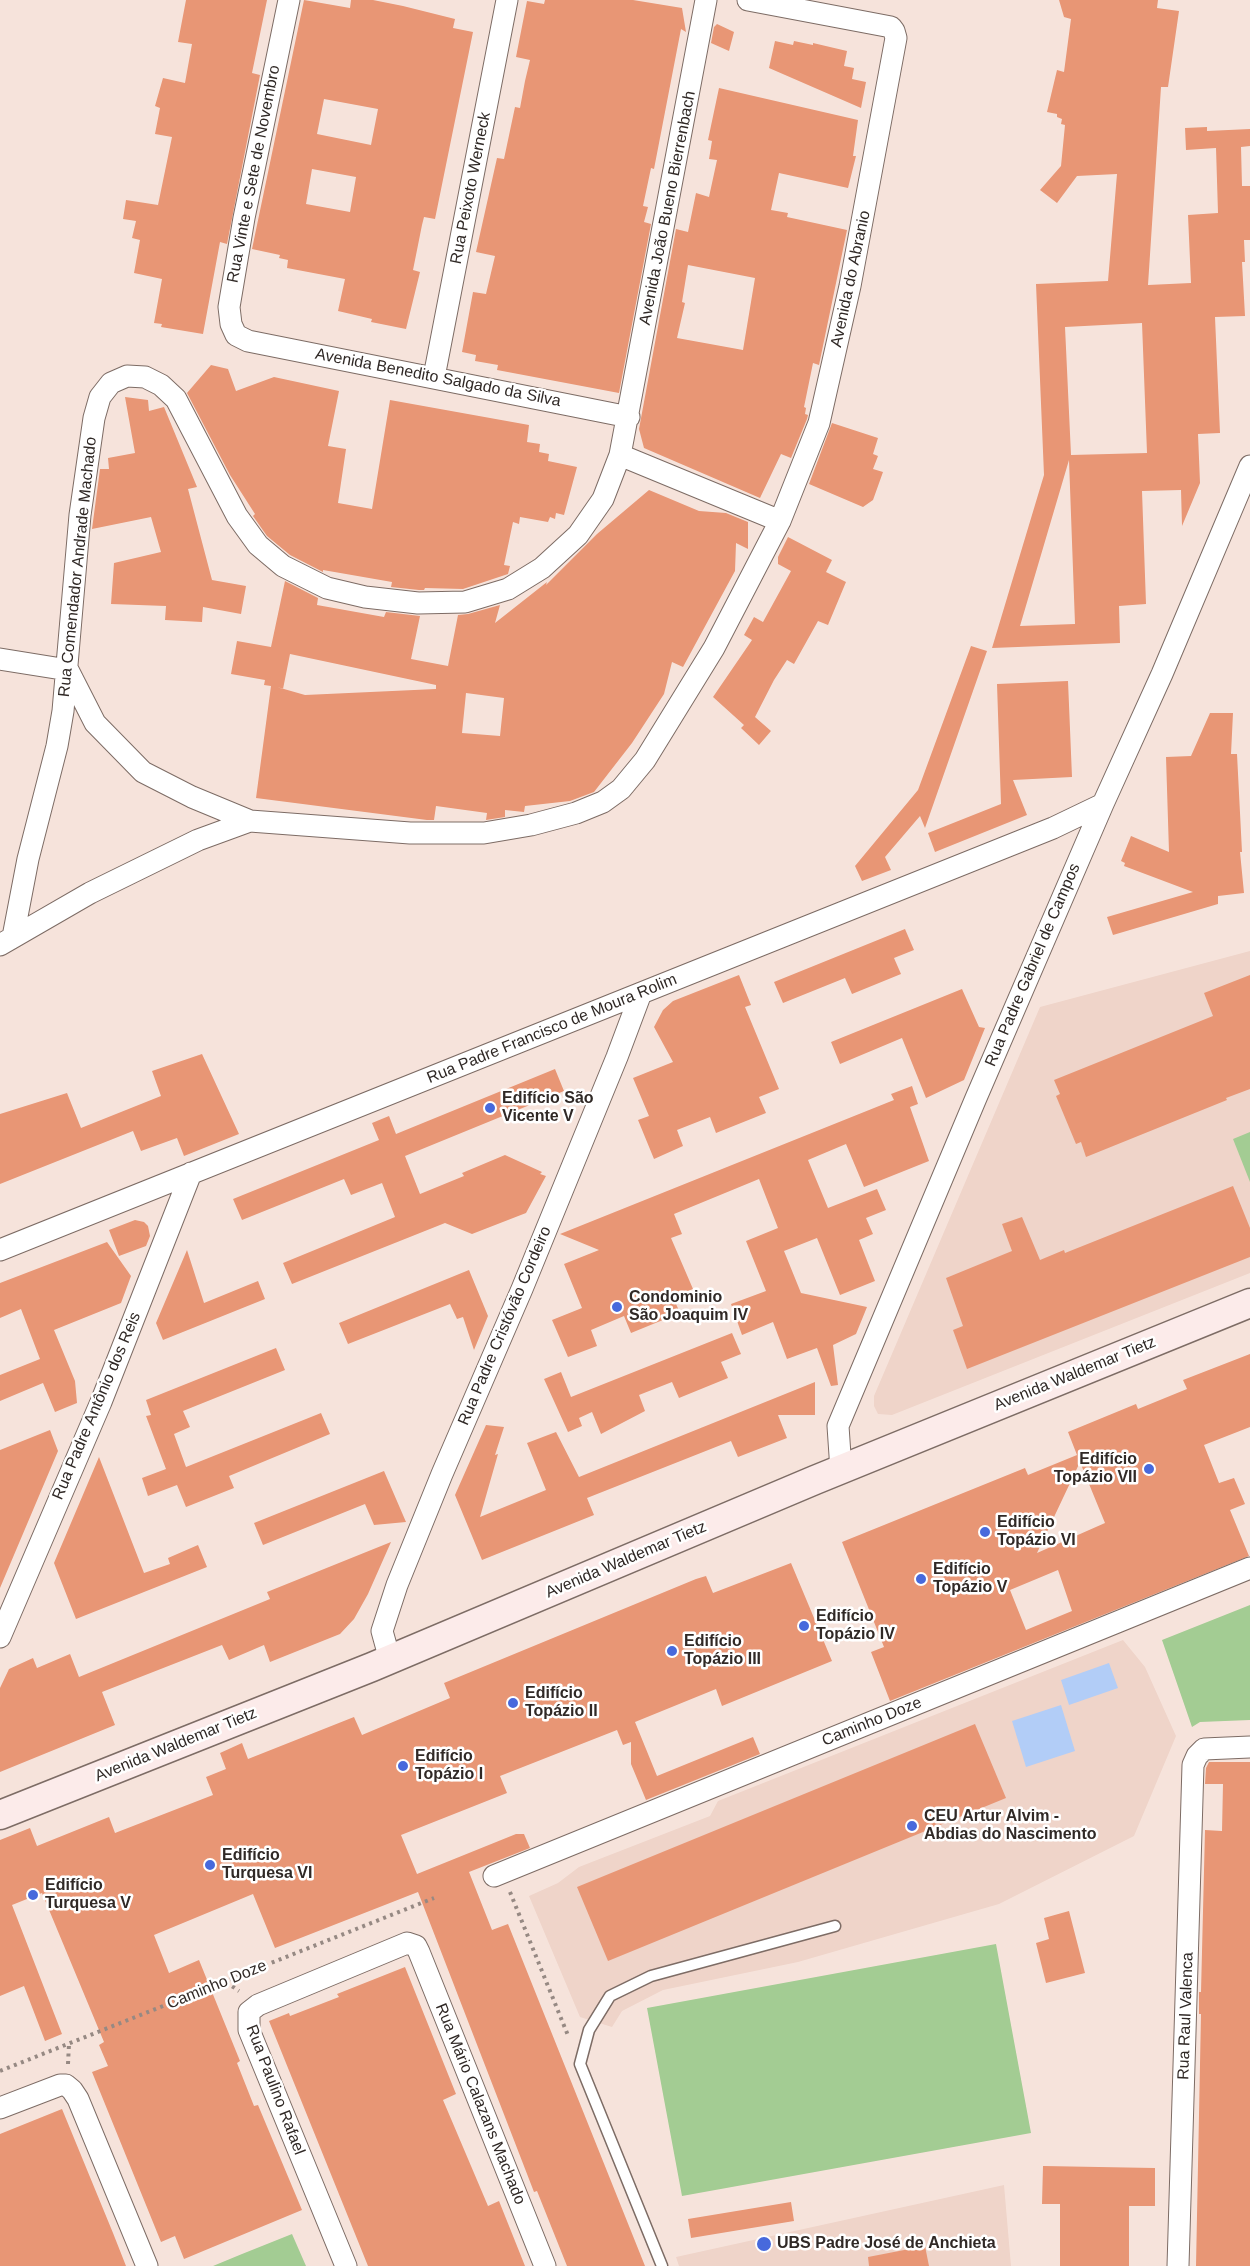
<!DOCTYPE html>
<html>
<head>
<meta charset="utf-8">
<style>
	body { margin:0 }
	canvas { display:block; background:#f6e3db }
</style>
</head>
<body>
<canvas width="1250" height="2266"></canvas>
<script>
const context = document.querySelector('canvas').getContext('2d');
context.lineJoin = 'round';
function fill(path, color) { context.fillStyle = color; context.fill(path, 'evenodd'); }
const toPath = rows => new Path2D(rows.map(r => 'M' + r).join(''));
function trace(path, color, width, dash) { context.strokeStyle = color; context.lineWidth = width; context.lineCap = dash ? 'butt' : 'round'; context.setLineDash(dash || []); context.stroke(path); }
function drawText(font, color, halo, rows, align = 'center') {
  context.font = font + ' Helvetica,sans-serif'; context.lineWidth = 5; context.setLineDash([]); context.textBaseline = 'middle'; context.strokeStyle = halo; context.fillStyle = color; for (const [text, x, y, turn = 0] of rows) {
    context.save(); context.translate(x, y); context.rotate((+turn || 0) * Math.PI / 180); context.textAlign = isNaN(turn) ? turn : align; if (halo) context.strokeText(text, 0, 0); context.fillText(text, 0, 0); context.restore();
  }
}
fill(toPath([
	[1250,951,1250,1273,892,1415,878,1414,874,1406,874,1396,1040,1007],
	[1123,1640,1145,1667,1176,1736,1134,1836,999,1904,798,1962,663,1990,622,2011,612,2027,580,2017,529,1896,558,1883,579,1867,710,1816,718,1801],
	[1004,2185,1011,2266,679,2266,676,2257]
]), '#efd4c9');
fill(toPath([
	[1250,1132,1250,1182,1233,1139],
	[1250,1605,1250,1720,1200,1722,1192,1727,1162,1640],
	[996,1944,1031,2133,682,2196,647,2008],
	[292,2234,306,2266,213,2266,242,2254]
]), '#a3cc93');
fill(toPath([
	[1109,1663,1118,1688,1069,1705,1061,1680],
	[1061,1705,1075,1751,1026,1767,1012,1721]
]), '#b2cdf7');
fill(toPath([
	[186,0,267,0,252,73,260,75,227,244,220,242,203,334,161,327,162,324,154,323,162,279,134,273,140,240,132,238,136,221,123,219,126,200,158,205,172,137,155,134,160,108,155,106,163,78,185,83,192,44,178,42],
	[304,0,350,8,351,0,373,0,403,6,455,19,453,28,473,32,435,219,424,217,422,225,413,270,420,272,406,329,371,322,372,319,338,311,345,279,287,268,288,260,279,258,280,255,252,249],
	[324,99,378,109,371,145,317,134],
	[312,169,356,177,350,212,306,204],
	[545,0,633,0,682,8,686,32,681,29,654,169,651,168,643,206,648,207,644,222,651,224,619,393,497,370,498,365,475,361,476,355,462,352,473,292,486,294,495,256,476,252,497,158,504,159,515,107,520,108,525,81,530,60,516,57,527,1,544,4],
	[1059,0,1158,0,1157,8,1179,11,1168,87,1161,87,1148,285,1191,283,1188,215,1218,213,1216,148,1186,150,1185,128,1207,127,1207,131,1250,129,1250,146,1241,147,1242,186,1250,186,1250,240,1244,240,1245,262,1242,262,1245,316,1215,317,1220,433,1198,434,1200,483,1182,526,1181,490,1142,491,1146,604,1119,606,1120,643,992,648,1044,475,1036,284,1108,281,1117,174,1077,176,1057,203,1040,190,1061,166,1065,125,1061,124,1062,119,1057,117,1057,114,1047,112,1057,70,1064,72,1071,19,1064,17],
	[1142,323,1147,453,1071,455,1065,327],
	[1069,460,1075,624,1020,626],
	[717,24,734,32,729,51,711,43,714,27],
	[775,41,793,45,794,41,813,45,813,43,847,51,844,66,854,68,852,79,866,82,861,108,769,68],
	[719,88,858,120,853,156,856,156,848,188,779,173,771,210,788,213,787,217,847,230,819,365,813,363,804,407,806,408,805,414,808,415,807,419,791,458,781,454,760,498,644,448,639,429,676,229,688,232,696,193,709,197,717,160,709,159,712,141,708,140],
	[688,265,755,278,743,350,677,338,685,303,682,302],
	[211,365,228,369,236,391,274,377,339,391,328,446,346,449,338,503,372,509,390,400,529,425,527,442,540,444,539,452,549,454,548,461,577,467,564,515,556,513,555,519,550,517,548,522,520,517,519,524,513,522,504,565,510,566,508,574,463,589,425,588,424,590,419,590,391,587,392,582,323,570,323,572,290,555,267,536,253,516,255,514,230,475,187,393],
	[125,397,148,400,149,411,164,407,197,487,188,489,212,580,246,586,241,614,203,607,202,622,165,620,166,606,111,604,114,563,161,552,151,517,92,529,100,469,109,469,108,458,135,453],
	[832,423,878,438,873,454,878,456,873,469,883,472,873,500,863,507,809,484],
	[649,490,699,511,726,513,748,522,748,549,736,543,735,571,683,667,672,662,664,694,632,743,594,792,570,801,525,806,524,812,505,810,505,817,486,820,487,813,436,806,434,820,427,820,256,798,271,686,264,685,265,680,231,674,237,641,271,647,285,581,318,598,317,605,384,617,386,612,420,616,411,659,448,666,458,615,468,614,500,605,495,623,547,582,546,585,597,534],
	[290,654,436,685,436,689,305,695,277,687,283,689],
	[466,693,504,698,500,736,462,733],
	[788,537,832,560,826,572,846,582,828,625,818,621,794,664,787,660,774,680,755,717,771,731,759,745,741,728,744,725,713,697,752,640,744,635,754,617,763,622,791,571,778,564,778,557],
	[971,646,987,651,925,828,920,816,885,857,891,870,862,881,855,866,918,790],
	[1068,681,1072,777,1013,780,1027,815,935,852,928,833,1001,804,997,684],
	[1210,713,1233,713,1231,754,1237,754,1242,852,1240,852,1244,893,1218,896,1218,904,1113,935,1107,917,1193,892,1124,866,1125,863,1121,861,1131,836,1169,852,1166,757,1191,756],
	[905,929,914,950,894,958,901,974,852,994,845,978,783,1003,774,982],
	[739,975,751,1005,745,1007,779,1089,759,1097,766,1113,716,1133,710,1117,677,1130,683,1146,654,1159,638,1120,649,1116,633,1078,673,1062,654,1027,663,1010,673,1001],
	[1250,975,1250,1089,1226,1098,1227,1100,1086,1157,1081,1142,1076,1144,1056,1096,1060,1094,1054,1080,1213,1016,1204,993],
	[962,989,979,1027,985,1028,964,1080,926,1098,902,1038,840,1064,831,1042],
	[202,1054,239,1134,184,1156,177,1138,141,1151,133,1131,0,1184,0,1114,67,1093,81,1128,161,1096,152,1071],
	[555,1069,564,1091,405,1156,420,1194,464,1176,462,1173,505,1155,542,1172,540,1174,546,1176,526,1213,472,1234,445,1223,292,1284,283,1263,395,1217,382,1183,351,1195,344,1179,242,1220,233,1199,379,1140,372,1123,389,1116,396,1134],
	[912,1086,918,1104,910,1107,929,1161,864,1187,846,1144,808,1160,828,1208,877,1189,886,1210,866,1218,873,1234,859,1240,875,1281,840,1295,817,1238,784,1251,801,1293,867,1307,856,1334,833,1345,838,1385,831,1386,817,1348,787,1359,773,1322,742,1335,731,1304,766,1291,746,1241,778,1228,759,1179,674,1214,682,1234,671,1238,693,1289,673,1297,680,1313,631,1333,624,1316,591,1330,597,1346,568,1357,552,1320,582,1308,564,1264,599,1250,560,1234,894,1100,891,1094],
	[1233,1186,1250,1228,1250,1257,967,1369,953,1330,963,1326,946,1278,1012,1251,1002,1224,1022,1217,1040,1260,1064,1250,1065,1253],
	[135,1220,144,1222,148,1226,150,1236,146,1246,119,1256,109,1230],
	[107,1242,131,1276,121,1303,54,1330,75,1381,77,1403,55,1412,43,1383,0,1401,0,1375,40,1359,21,1309,0,1318,0,1283],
	[187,1250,204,1303,258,1281,265,1299,163,1340,156,1323],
	[469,1270,488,1316,474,1350,463,1317,457,1319,450,1304,348,1344,339,1323],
	[732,1333,741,1354,721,1362,728,1378,679,1398,672,1382,639,1395,645,1411,601,1434,592,1412,579,1418,582,1426,568,1432,544,1379,561,1372,571,1397],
	[276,1348,285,1370,183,1411,190,1427,174,1434,186,1467,321,1413,330,1434,229,1476,234,1488,186,1507,177,1485,148,1496,142,1478,166,1469,146,1416,151,1415,146,1400],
	[1250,1354,1250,1427,1204,1445,1219,1483,1234,1478,1245,1504,1230,1510,1249,1556,890,1701,871,1652,884,1647,842,1542,1025,1468,1028,1475,1077,1455,1068,1432,1136,1404,1138,1409,1187,1389,1183,1380],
	[1080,1462,1105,1523,1037,1553],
	[1058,1570,1072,1611,1026,1630,1010,1590],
	[815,1382,815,1415,778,1415,787,1438,738,1457,731,1441,587,1498,594,1515,482,1560,455,1495,486,1425,504,1427,495,1455,498,1454,480,1517,546,1490,527,1443,556,1432,579,1477],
	[50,1430,58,1451,0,1588,0,1450],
	[99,1457,144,1573,170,1564,168,1558,198,1545,207,1567,76,1619,54,1563],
	[384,1471,406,1522,374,1525,365,1504,263,1545,254,1523],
	[391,1542,368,1594,354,1619,340,1634,270,1662,264,1645,229,1660,222,1645,102,1692,115,1725,0,1772,0,1688,9,1669,33,1658,37,1668,70,1654,79,1677,270,1599,267,1592],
	[791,1563,832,1661,722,1706,716,1689,635,1722,657,1776,753,1737,760,1754,646,1800,631,1764,631,1742,623,1745,617,1730,500,1776,507,1793,401,1835,417,1874,516,1834,524,1834,530,1848,469,1872,492,1930,508,1924,645,2266,567,2266,537,2191,534,2192,418,1892,275,1948,253,1894,154,1935,169,1973,199,1960,240,2061,237,2063,254,2106,258,2105,302,2210,184,2259,175,2236,161,2242,92,2072,108,2066,99,2045,104,2042,42,1893,12,1905,62,2034,45,2041,24,1986,0,1996,0,1840,30,1828,37,1846,109,1817,115,1833,213,1795,206,1777,226,1769,220,1753,242,1743,248,1759,354,1717,362,1735,450,1698,444,1683,696,1579,706,1576,713,1593],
	[975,1724,1006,1798,608,1961,577,1887],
	[1209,1762,1250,1762,1250,2266,1196,2266,1201,2014,1199,2014,1199,1992,1201,1992,1205,1830,1222,1831,1223,1784,1205,1784,1206,1768],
	[1069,1911,1085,1973,1046,1983,1036,1943,1049,1939,1044,1918],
	[405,1967,456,2094,443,2100,488,2206,499,2201,525,2266,368,2266,269,2021,289,2013,290,2016,339,1997,337,1994],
	[62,2109,113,2233,126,2266,0,2266,0,2134],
	[1043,2166,1155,2168,1155,2206,1129,2206,1129,2266,1060,2266,1060,2204,1042,2204],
	[791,2202,794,2221,691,2238,688,2219],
	[925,2246,929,2266,869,2266,868,2257]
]), '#e89675');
const lane = toPath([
	[662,2266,580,2064,589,2030,610,1996,651,1976,835,1926]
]);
const street = toPath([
	[289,0,244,218,229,307,231,324,236,335,248,341,629,417],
	[434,377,507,0],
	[620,455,780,521],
	[0,659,68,670,95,723,143,772,192,797,250,821],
	[13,937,28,859,57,746,63,711,80,515,94,418,100,397,111,383,127,376,145,377,161,385,176,399,237,516,258,545,283,566,327,588,365,597,418,603,465,602,508,589,542,568,578,535,603,499,620,455,706,0],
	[0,945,90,893,198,840,250,821,410,833,484,833,531,825,576,813,603,802,621,789,645,760,714,648,780,521,819,423,850,286,896,38,894,31,891,27,748,0],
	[0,1250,1053,828,1103,804],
	[841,1470,838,1426,976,1098,1103,804,1162,674,1250,466],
	[0,1637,101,1402,191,1173],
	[390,1660,382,1631,397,1585,442,1474,522,1289,617,1057,641,993],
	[494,1876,1250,1568],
	[0,2108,60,2085,66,2085,72,2090,78,2099,147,2266],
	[346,2266,249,2030,249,2012,258,2005,407,1943,416,1946,419,1952,545,2266],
	[1178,2266,1193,1765,1197,1756,1204,1749,1250,1747]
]);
const secondary = toPath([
	[0,1815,372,1667,815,1480,1250,1303]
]);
trace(lane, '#7d6c65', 13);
trace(street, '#7d6c65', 23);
trace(secondary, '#7d6c65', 31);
trace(toPath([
	[510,1892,569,2038],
	[226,1982,239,1991],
	[68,2064,69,2044],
	[0,2071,434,1898]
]), '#968983', 4, [3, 4.5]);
trace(lane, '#fff', 10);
trace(street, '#fff', 21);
trace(secondary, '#fcebea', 28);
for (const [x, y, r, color] of [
	[490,1108,6,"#4769dc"],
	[617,1307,6,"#4769dc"],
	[1149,1469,6,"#4769dc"],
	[985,1532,6,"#4769dc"],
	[921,1579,6,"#4769dc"],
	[804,1626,6,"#4769dc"],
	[672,1651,6,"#4769dc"],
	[513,1703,6,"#4769dc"],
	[403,1766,6,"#4769dc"],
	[912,1826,6,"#4769dc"],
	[210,1865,6,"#4769dc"],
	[33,1895,6,"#4769dc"],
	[764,2244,8,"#4769dc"]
]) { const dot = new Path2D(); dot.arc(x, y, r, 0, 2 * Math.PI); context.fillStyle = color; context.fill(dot); trace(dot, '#fff', 2); }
drawText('16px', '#302926', '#fff', [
	["Rua Vinte e Sete de Novembro",254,174,-79],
	["Rua Peixoto Werneck",471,188,-79],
	["Avenida João Bueno Bierrenbach",668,208,-79],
	["Avenida do Abranio",851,279,-78],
	["Avenida Benedito Salgado da Silva",438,378,11],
	["Rua Comendador Andrade Machado",78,567,-84],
	["Rua Padre Gabriel de Campos",1033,965,-67],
	["Rua Padre Francisco de Moura Rolim",552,1029,-22],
	["Rua Padre Cristóvão Cordeiro",505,1326,-67],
	["Avenida Waldemar Tietz",1075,1374,-22],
	["Rua Padre Antônio dos Reis",97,1406,-67],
	["Avenida Waldemar Tietz",626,1560,-23],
	["Caminho Doze",872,1722,-22],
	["Avenida Waldemar Tietz",176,1745,-22],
	["Caminho Doze",217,1985,-22],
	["Rua Raul Valenca",1186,2016,-88],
	["Rua Paulino Rafael",275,2090,69],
	["Rua Mário Calazans Machado",480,2104,68]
]);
drawText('bold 16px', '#302926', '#fff', [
	["Edifício São",502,1099],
	["Vicente V",502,1117],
	["Condominio",629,1298],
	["São Joaquim IV",629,1316],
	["Edifício",1137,1460,"right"],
	["Topázio VII",1137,1478,"right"],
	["Edifício",997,1523],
	["Topázio VI",997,1541],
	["Edifício",933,1570],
	["Topázio V",933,1588],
	["Edifício",816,1617],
	["Topázio IV",816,1635],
	["Edifício",684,1642],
	["Topázio III",684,1660],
	["Edifício",525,1694],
	["Topázio II",525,1712],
	["Edifício",415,1757],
	["Topázio I",415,1775],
	["CEU Artur Alvim -",924,1817],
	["Abdias do Nascimento",924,1835],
	["Edifício",222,1856],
	["Turquesa VI",222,1874],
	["Edifício",45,1886],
	["Turquesa V",45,1904],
	["UBS Padre José de Anchieta",777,2244]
], 'left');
</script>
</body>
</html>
